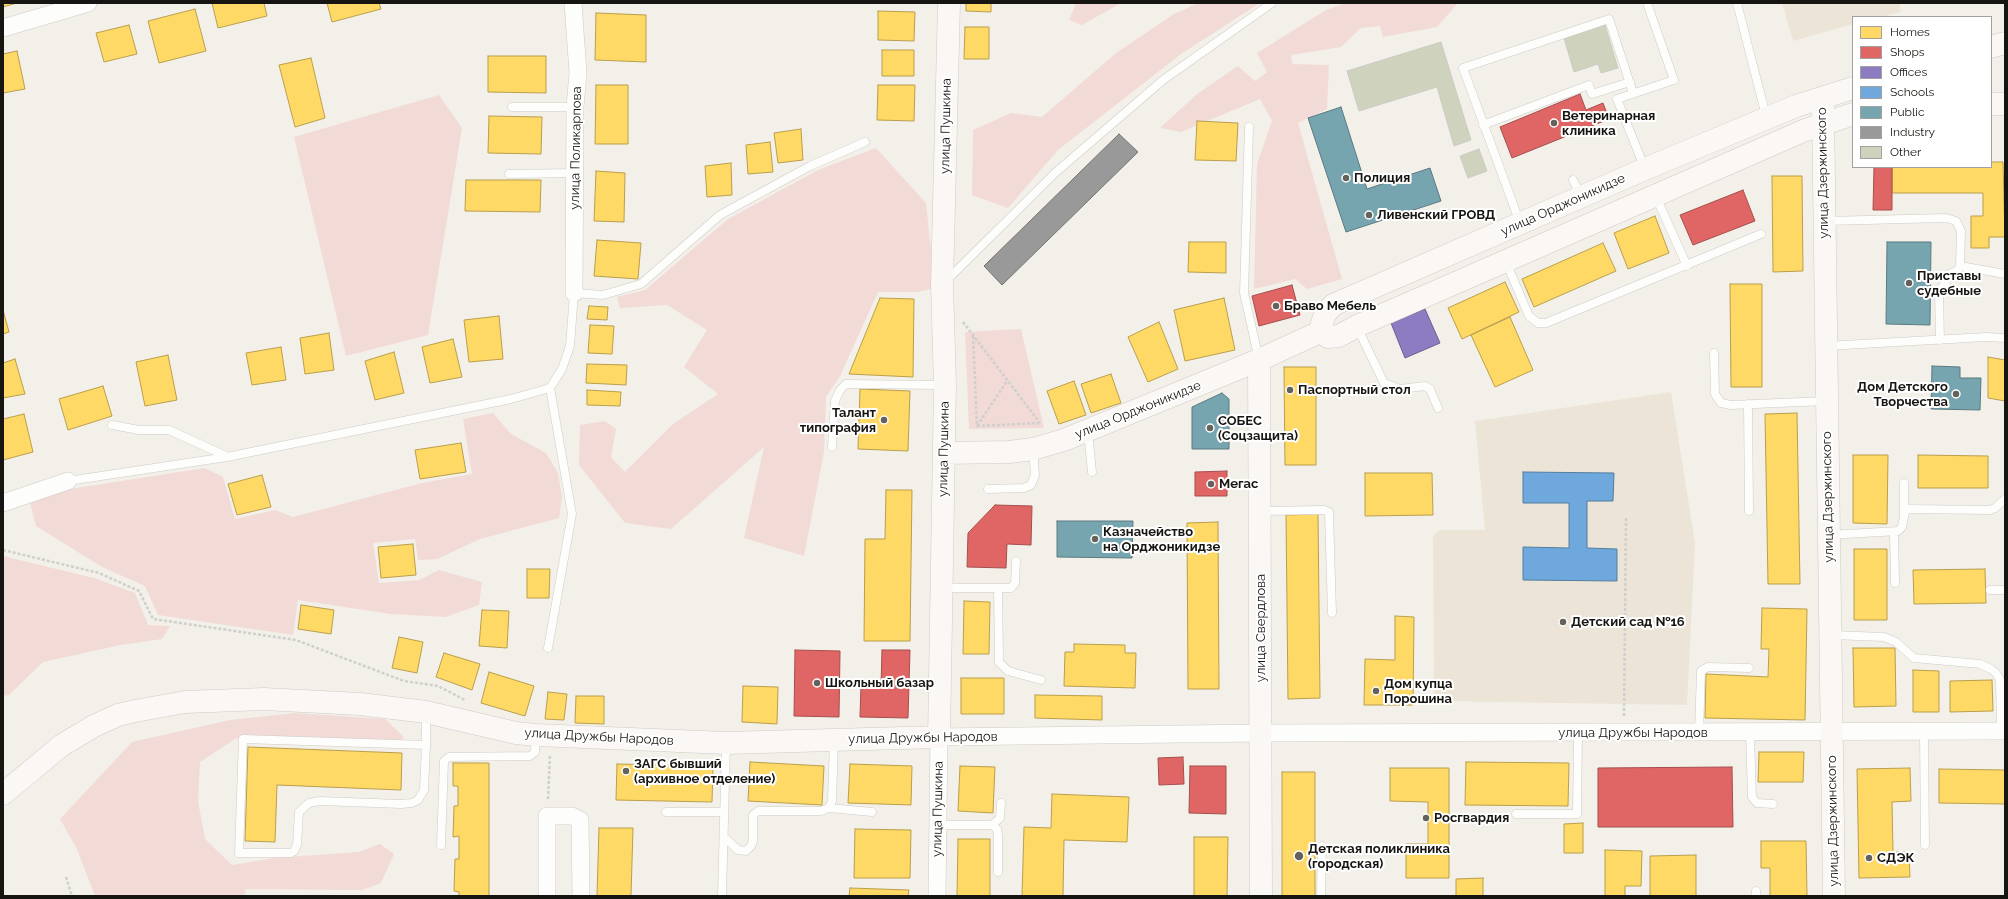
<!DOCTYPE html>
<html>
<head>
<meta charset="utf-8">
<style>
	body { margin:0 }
	#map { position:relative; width:2008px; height:899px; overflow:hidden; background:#f3f0e9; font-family:Raleway,sans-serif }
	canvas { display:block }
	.frame { position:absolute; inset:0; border:4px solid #171511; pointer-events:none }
	.legend { position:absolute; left:1852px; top:16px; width:140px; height:152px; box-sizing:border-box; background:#fff; border:1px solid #a2a1a0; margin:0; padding:5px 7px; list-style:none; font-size:12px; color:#171511 }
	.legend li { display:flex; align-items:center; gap:8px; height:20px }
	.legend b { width:20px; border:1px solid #a2a1a0 }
</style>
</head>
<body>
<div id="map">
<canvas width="2008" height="899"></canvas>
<div class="frame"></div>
<ul class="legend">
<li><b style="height:11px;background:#ffd966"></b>Homes</li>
<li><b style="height:11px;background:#e06666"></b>Shops</li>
<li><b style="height:11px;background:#8e7cc3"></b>Offices</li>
<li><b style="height:11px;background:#6fa8dc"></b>Schools</li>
<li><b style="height:11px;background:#76a5af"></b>Public</li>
<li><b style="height:11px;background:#999"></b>Industry</li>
<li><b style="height:11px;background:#cfd2bc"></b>Other</li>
</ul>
</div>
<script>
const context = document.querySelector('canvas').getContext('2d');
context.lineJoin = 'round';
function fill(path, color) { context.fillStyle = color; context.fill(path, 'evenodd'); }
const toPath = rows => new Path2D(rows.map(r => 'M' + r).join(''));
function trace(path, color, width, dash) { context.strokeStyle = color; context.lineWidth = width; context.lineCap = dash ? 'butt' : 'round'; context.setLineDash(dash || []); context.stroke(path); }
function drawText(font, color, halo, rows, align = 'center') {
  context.font = font + ' Raleway,sans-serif'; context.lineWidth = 4; context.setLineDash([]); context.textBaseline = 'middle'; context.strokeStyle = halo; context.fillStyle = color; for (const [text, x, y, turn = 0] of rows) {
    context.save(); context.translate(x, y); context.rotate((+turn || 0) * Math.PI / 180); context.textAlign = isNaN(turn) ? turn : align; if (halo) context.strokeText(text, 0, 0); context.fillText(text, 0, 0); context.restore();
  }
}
fill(toPath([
	[1782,3,1899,3,1901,12,1881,17,1853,17,1853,24,1793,41],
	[1671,392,1695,543,1687,705,1434,701,1433,536,1440,530,1485,530,1475,421]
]), '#ece5d7');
fill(toPath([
	[1076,3,1121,3,1082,25,1069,20],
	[1198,3,1260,3,1181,54,1058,150,1008,208,972,195,973,130,1011,113,1042,117,1116,53,1174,14],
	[1346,3,1458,3,1437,27,1383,37,1380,26,1361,28,1341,47,1291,55,1292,64,1329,65,1327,109,1298,123,1342,279,1307,289,1295,279,1254,289,1257,164,1272,121,1260,99,1181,132,1160,128,1197,94,1238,66,1255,81,1267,72,1257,53,1326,10],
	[439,95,462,128,428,335,346,356,294,137],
	[876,148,926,203,935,288,917,292,878,292,840,376,826,397,824,452,804,556,744,538,764,447,671,529,625,523,579,465,580,425,605,421,616,429,611,457,625,472,673,424,718,394,684,367,707,330,667,305,620,308,617,297,645,290,728,219,818,170],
	[1021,329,1044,428,969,429,965,332],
	[493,413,511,434,546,453,558,473,562,497,559,518,480,539,437,559,418,560,415,539,373,543,379,583,419,580,439,570,482,582,479,605,445,617,391,614,298,600,293,635,158,615,145,586,102,567,36,526,30,503,70,489,205,468,223,477,235,519,275,510,293,517,422,483,472,474,463,419],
	[3,556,94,578,135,593,148,625,170,626,162,639,121,645,43,662,9,695,3,696],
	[294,713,385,719,404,737,401,740,251,736,235,739,200,762,198,801,205,839,232,865,274,858,359,852,380,844,394,854,381,883,362,890,246,889,244,896,95,896,77,849,60,819,132,742,230,720]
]), '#f2dad7');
const homes = toPath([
	[3,3,17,3,3,7,3,3],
	[212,3,264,3,267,16,218,28,212,3],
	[327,3,379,3,381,9,332,22,327,3],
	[966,3,991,3,991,12,966,11,966,3],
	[195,9,206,51,159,63,148,21,195,9],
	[878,11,915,12,914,41,878,40,878,11],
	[596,13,646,15,646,62,595,60,596,13],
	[129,25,137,54,104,62,96,33,129,25],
	[965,27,989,27,989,59,964,59,965,27],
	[882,50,914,50,914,76,882,76,882,50],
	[17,51,25,89,3,93,3,54,17,51],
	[488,56,546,56,546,93,488,92,488,56],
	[311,58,325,118,295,127,279,65,311,58],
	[596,85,628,85,628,144,595,144,596,85],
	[878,85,915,85,914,121,877,120,878,85],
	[489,116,542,117,541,154,488,153,489,116],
	[1197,121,1238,123,1236,161,1195,160,1197,121],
	[801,129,803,160,778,163,774,133,801,129],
	[770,142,773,172,748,174,746,145,770,142],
	[1991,162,2003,162,2005,237,1989,237,1989,248,1971,248,1971,216,1983,216,1983,193,1892,193,1892,167,1991,167,1991,162],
	[731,163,732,195,707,197,705,166,731,163],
	[596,171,625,173,624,222,594,221,596,171],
	[1772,176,1802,176,1803,271,1773,272,1772,176],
	[466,180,541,180,540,212,465,211,466,180],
	[1655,216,1669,253,1628,269,1614,233,1655,216],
	[597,240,641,243,638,279,594,276,597,240],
	[1189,242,1226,242,1226,273,1188,272,1189,242],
	[1603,243,1616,271,1534,307,1522,279,1603,243],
	[1505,282,1519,312,1462,339,1448,308,1505,282],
	[1730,284,1762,284,1762,387,1731,387,1730,284],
	[880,298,914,299,913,377,849,374,880,298],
	[1224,298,1235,350,1185,361,1174,310,1224,298],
	[589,306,608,307,607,320,587,319,589,306],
	[3,310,9,332,3,334,3,310],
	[499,316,503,359,469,362,464,320,499,316],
	[1510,317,1533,370,1495,387,1471,335,1510,317],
	[1159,322,1178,369,1148,382,1128,337,1159,322],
	[590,325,614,326,612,354,588,353,590,325],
	[329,333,334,370,305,374,300,338,329,333],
	[453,339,462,377,430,383,422,347,453,339],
	[281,347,286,380,252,385,246,353,281,347],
	[394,352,404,393,375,400,365,361,394,352],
	[168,355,177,400,145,406,136,362,168,355],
	[1988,357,2005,360,2005,401,1988,398,1988,357],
	[15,359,25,394,3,398,3,363,15,359],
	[587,364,627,365,626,385,586,383,587,364],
	[1284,367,1316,367,1316,465,1285,465,1284,367],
	[1111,374,1121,403,1091,413,1081,384,1111,374],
	[1074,381,1086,415,1059,424,1047,391,1074,381],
	[103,386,112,416,68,430,59,399,103,386],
	[860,389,910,391,908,451,858,449,860,389],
	[587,390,621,392,620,406,587,405,587,390],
	[1797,413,1800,584,1768,584,1765,414,1797,413],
	[24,414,33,452,3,460,3,419,24,414],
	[461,443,466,472,420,479,415,450,461,443],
	[1853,455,1888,455,1887,524,1853,523,1853,455],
	[1918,455,1988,456,1988,488,1918,488,1918,455],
	[1365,473,1432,473,1433,515,1365,516,1365,473],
	[262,475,271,507,237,515,228,484,262,475],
	[886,490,912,490,910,641,864,641,865,539,885,539,886,490],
	[1318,514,1320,698,1288,699,1286,515,1318,514],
	[1218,522,1219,689,1188,689,1187,523,1218,522],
	[413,544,416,575,381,578,378,547,413,544],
	[1854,549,1887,549,1887,620,1854,620,1854,549],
	[527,569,550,569,549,598,527,598,527,569],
	[1985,569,1986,603,1914,604,1913,570,1985,569],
	[964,601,990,602,989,654,963,654,964,601],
	[301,605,334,610,331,634,298,629,301,605],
	[1762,608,1807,609,1805,720,1705,718,1706,674,1768,677,1769,649,1761,649,1762,608],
	[482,610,509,611,507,648,479,646,482,610],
	[1395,616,1414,617,1413,705,1364,705,1365,659,1395,660,1395,616],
	[399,637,423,642,417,673,392,668,399,637],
	[1074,644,1125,645,1125,653,1136,653,1135,688,1064,686,1065,652,1074,652,1074,644],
	[1853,648,1895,648,1896,706,1854,707,1853,648],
	[444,653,480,664,472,690,436,677,444,653],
	[1913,670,1939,671,1939,712,1913,712,1913,670],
	[489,672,534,686,525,716,481,703,489,672],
	[961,678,1004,678,1004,714,961,714,961,678],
	[1992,680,1993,711,1950,712,1950,681,1992,680],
	[743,686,778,687,777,724,742,722,743,686],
	[548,692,567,694,564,720,545,719,548,692],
	[1035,695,1102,696,1102,720,1035,718,1035,695],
	[576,696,604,696,604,724,575,723,576,696],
	[248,747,402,753,401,790,277,785,275,842,245,841,248,747],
	[1759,752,1804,752,1803,782,1758,782,1759,752],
	[750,762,824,766,822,805,748,801,750,762],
	[1466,762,1569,763,1568,806,1465,805,1466,762],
	[453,763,489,763,489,896,459,896,459,892,454,891,455,859,459,859,459,836,453,837,454,806,458,806,458,786,453,786,453,763],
	[617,764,713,766,712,802,616,800,617,764],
	[850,764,912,766,911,805,848,803,850,764],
	[960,766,995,767,993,813,958,811,960,766],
	[1390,768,1449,768,1449,878,1406,878,1406,844,1428,844,1428,802,1390,801,1390,768],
	[1910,768,1911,801,1892,802,1893,852,1909,852,1910,877,1859,878,1857,769,1910,768],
	[1939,769,2005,770,2005,804,1939,803,1939,769],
	[1282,772,1315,772,1315,896,1282,896,1282,772],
	[1052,794,1129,797,1127,842,1064,840,1063,896,1022,896,1024,827,1051,828,1052,794],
	[1583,823,1583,853,1564,853,1564,824,1583,823],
	[599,828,633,828,631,896,597,896,599,828],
	[855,829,911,830,910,878,854,878,855,829],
	[1194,837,1228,837,1227,896,1194,896,1194,837],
	[958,839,990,839,990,896,957,896,958,839],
	[1761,841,1806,841,1807,896,1770,896,1770,868,1761,868,1761,841],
	[1605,850,1642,851,1641,886,1625,886,1625,896,1605,896,1605,850],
	[1696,855,1696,896,1650,896,1650,856,1696,855],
	[1483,878,1483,896,1456,896,1456,879,1483,878],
	[850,888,909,890,908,896,849,896,850,888]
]);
fill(homes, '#ffd966');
trace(homes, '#b99e4c', 1);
const shops = toPath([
	[1580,94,1586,110,1603,103,1609,119,1512,158,1500,127,1580,94],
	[1874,167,1892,167,1892,210,1873,210,1874,167],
	[1743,190,1755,221,1693,245,1680,215,1743,190],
	[1292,285,1300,315,1259,326,1252,296,1292,285],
	[1227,471,1227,496,1195,496,1195,472,1227,471],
	[995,505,1032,506,1031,545,1007,544,1006,568,967,567,968,533,995,505],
	[795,650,840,651,839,717,794,716,795,650],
	[882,650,910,650,908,718,860,717,861,685,881,686,882,650],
	[1183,757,1184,784,1159,785,1158,758,1183,757],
	[1190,766,1226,766,1226,814,1189,813,1190,766],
	[1732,767,1733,827,1598,827,1598,768,1732,767]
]);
fill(shops, '#e06666');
trace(shops, '#a44e4c', 1);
const offices = toPath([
	[1425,309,1440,343,1405,358,1391,323,1425,309]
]);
fill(offices, '#8e7cc3');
trace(offices, '#6a5d8e', 1);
const schools = toPath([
	[1523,472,1614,473,1613,501,1587,501,1587,548,1617,549,1617,581,1523,580,1523,547,1569,548,1569,503,1523,503,1523,472]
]);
fill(schools, '#6fa8dc');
trace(schools, '#557c9f', 1);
const public = toPath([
	[1341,107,1367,189,1430,168,1441,201,1346,232,1308,118,1341,107],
	[1887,242,1931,242,1930,325,1886,324,1887,242],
	[1932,366,1960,367,1960,378,1981,378,1980,410,1931,409,1932,366],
	[1222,393,1229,399,1229,449,1192,449,1192,407,1222,393],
	[1057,521,1133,521,1132,558,1057,557,1057,521]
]);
fill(public, '#76a5af');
trace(public, '#5a7a80', 1);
const industry = toPath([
	[1119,134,1138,152,1002,285,984,266,1119,134]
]);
fill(industry, '#999');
trace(industry, '#727170', 1);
const building = toPath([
	[1605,25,1618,68,1601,73,1598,64,1574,72,1564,38,1605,25],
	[1441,42,1471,140,1454,146,1437,87,1359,111,1347,71,1441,42],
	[1479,149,1487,171,1468,178,1460,156,1479,149]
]);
fill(building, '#cfd2bc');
trace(building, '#cbcac5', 1);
const lane = toPath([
	[1737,3,1766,116],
	[512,107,575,107],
	[1483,125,1589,85,1592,94,1630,82],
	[1249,127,1244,293,1259,360],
	[1645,169,1617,99,1674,80,1647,3],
	[509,174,575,173],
	[1573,180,1581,196],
	[1656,197,1687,266],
	[1826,221,1946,218,1956,221,1961,231,1960,266,1957,271,1949,274,1946,282,1939,291,1940,340],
	[1520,223,1463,68,1609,19,1633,93],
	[1506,262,1529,316,1538,323,1546,323,1761,234],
	[1960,266,2005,274],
	[946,281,1055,173,1163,80,1272,3],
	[1357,327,1384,383,1400,389,1425,386,1430,389,1438,408],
	[1826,346,1986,337,2005,338],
	[1714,353,1715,394,1721,403,1731,405,1826,401],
	[1748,404,1749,511],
	[112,425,139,430,169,430,226,456],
	[1088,432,1092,472],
	[832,447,835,401,840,390,846,384,944,385],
	[68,481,227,457,511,399,550,388,562,369,570,346,574,293,603,295,641,284,720,215,810,166,865,142],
	[988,489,1024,488,1031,485,1035,475,1033,449],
	[1261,511,1324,510,1329,512,1332,613],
	[1904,514,1904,483],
	[1894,532,1895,583],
	[1829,535,1898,531,1902,527,1905,512,1908,509,1990,510,1995,508,2005,499],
	[943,588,1011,588,1015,583,1016,561],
	[998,588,999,662,1008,671,1041,680],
	[1990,590,2005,590],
	[1831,635,1884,637,1896,642,1914,658,1980,664,1991,669,1996,673,2000,680,2001,732],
	[548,648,572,514,550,388],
	[1924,732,1925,845],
	[1699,733,1701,671,1708,667,1749,668],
	[1750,733,1752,797,1757,803,1773,804],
	[426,745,243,739,239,853,291,853,294,851,297,845,299,812,309,803,320,801,401,804,412,803,418,800,424,790,426,745,426,713],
	[829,808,872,812],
	[666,812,724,812],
	[1516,814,1577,814,1578,733],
	[937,825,992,825,1000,818,1001,803],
	[992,825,997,829,998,835,998,872],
	[725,838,738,850,746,851,751,846,753,841,753,815,758,811,821,811,829,808,832,801,834,740],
	[441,845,444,761,449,757,530,756,535,752,536,736],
	[1756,891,1756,896],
	[722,896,726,744],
	[1321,896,1322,846]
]);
const street = toPath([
	[573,3,578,73,575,107,574,293],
	[3,28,88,3],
	[3,503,68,481],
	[547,896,547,816,572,816,580,820,581,896],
	[937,896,939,737,1261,733,2005,731]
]);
const secondary = toPath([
	[1991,47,2005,43],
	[1853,88,1796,106,1645,169,1333,305,1325,314,1322,323,1322,331,1328,337,1339,336,1357,326,1803,131,1853,114],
	[1991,104,2005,104],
	[1823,109,1834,896],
	[1259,360,1261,896],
	[944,453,1009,452,1033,449,1064,440,1259,360,1322,331],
	[3,794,62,745,94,726,118,715,135,711,185,702,264,699,360,704,426,712,516,733,536,735,726,743,939,737,945,385,942,285,949,3]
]);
trace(lane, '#cdcbc6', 9);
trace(street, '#cdcbc6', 18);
trace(secondary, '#cdcbc6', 23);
trace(toPath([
	[963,322,1040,423],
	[973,336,977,426,1007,381],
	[977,426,1039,423],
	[3,550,99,573,139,591,153,619,296,640,404,681,438,686,465,700],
	[1624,716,1626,516],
	[548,799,550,754],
	[66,877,72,896]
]), '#cfcfcd', 2.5, [3, 2]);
trace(lane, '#fdfdfc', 8);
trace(street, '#fdfdfc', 17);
trace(secondary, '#faf7f5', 22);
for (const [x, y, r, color] of [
	[1554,123,4,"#64625d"],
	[1346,178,4,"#64625d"],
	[1369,215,4,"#64625d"],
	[1909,283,4,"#64625d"],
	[1276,306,4,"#64625d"],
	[1290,390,4,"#64625d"],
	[1956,394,4,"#64625d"],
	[884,420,4,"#64625d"],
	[1210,428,4,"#64625d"],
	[1211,484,4,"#64625d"],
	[1095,539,4,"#64625d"],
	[1563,622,4,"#64625d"],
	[817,683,4,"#64625d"],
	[1376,691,4,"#64625d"],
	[626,771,4,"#64625d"],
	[1426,818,4,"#64625d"],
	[1299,856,5,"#64625d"],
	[1869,858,4,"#64625d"]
]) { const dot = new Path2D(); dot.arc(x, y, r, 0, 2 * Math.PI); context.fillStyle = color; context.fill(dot); trace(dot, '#fff', 1.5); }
drawText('bold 13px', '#171511', '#fff', [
	["Ветеринарная",1562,116],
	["клиника",1562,131],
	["Полиция",1354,178],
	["Ливенский ГРОВД",1377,215],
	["Приставы",1917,276],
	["судебные",1917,291],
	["Браво Мебель",1284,306],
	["Дом Детского",1948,387,"right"],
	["Творчества",1948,402,"right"],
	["Паспортный стол",1298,390],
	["Талант",876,413,"right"],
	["типография",876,428,"right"],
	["СОБЕС",1218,421],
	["(Соцзащита)",1218,436],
	["Мегас",1219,484],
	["Казначейство",1103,532],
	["на Орджоникидзе",1103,547],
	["Детский сад №16",1571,622],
	["Школьный базар",825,683],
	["Дом купца",1384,684],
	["Порошина",1384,699],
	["ЗАГС бывший",634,764],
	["(архивное отделение)",634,779],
	["Росгвардия",1434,818],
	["Детская поликлиника",1308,849],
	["(городская)",1308,864],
	["СДЭК",1877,858]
], 'left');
drawText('13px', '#171511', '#fff', [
	["улица Пушкина",946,126,-89],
	["улица Поликарпова",576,148,-89],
	["улица Дзержинского",1823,173,-91],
	["улица Орджоникидзе",1563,205,-24],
	["улица Орджоникидзе",1138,410,-22],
	["улица Пушкина",944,449,-89],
	["улица Дзержинского",1828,497,-91],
	["улица Свердлова",1261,628,-90],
	["улица Дружбы Народов",1633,733],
	["улица Дружбы Народов",599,737,3],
	["улица Дружбы Народов",923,738,-1],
	["улица Пушкина",938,809,-89],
	["улица Дзержинского",1833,821,-91]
]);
</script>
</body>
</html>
